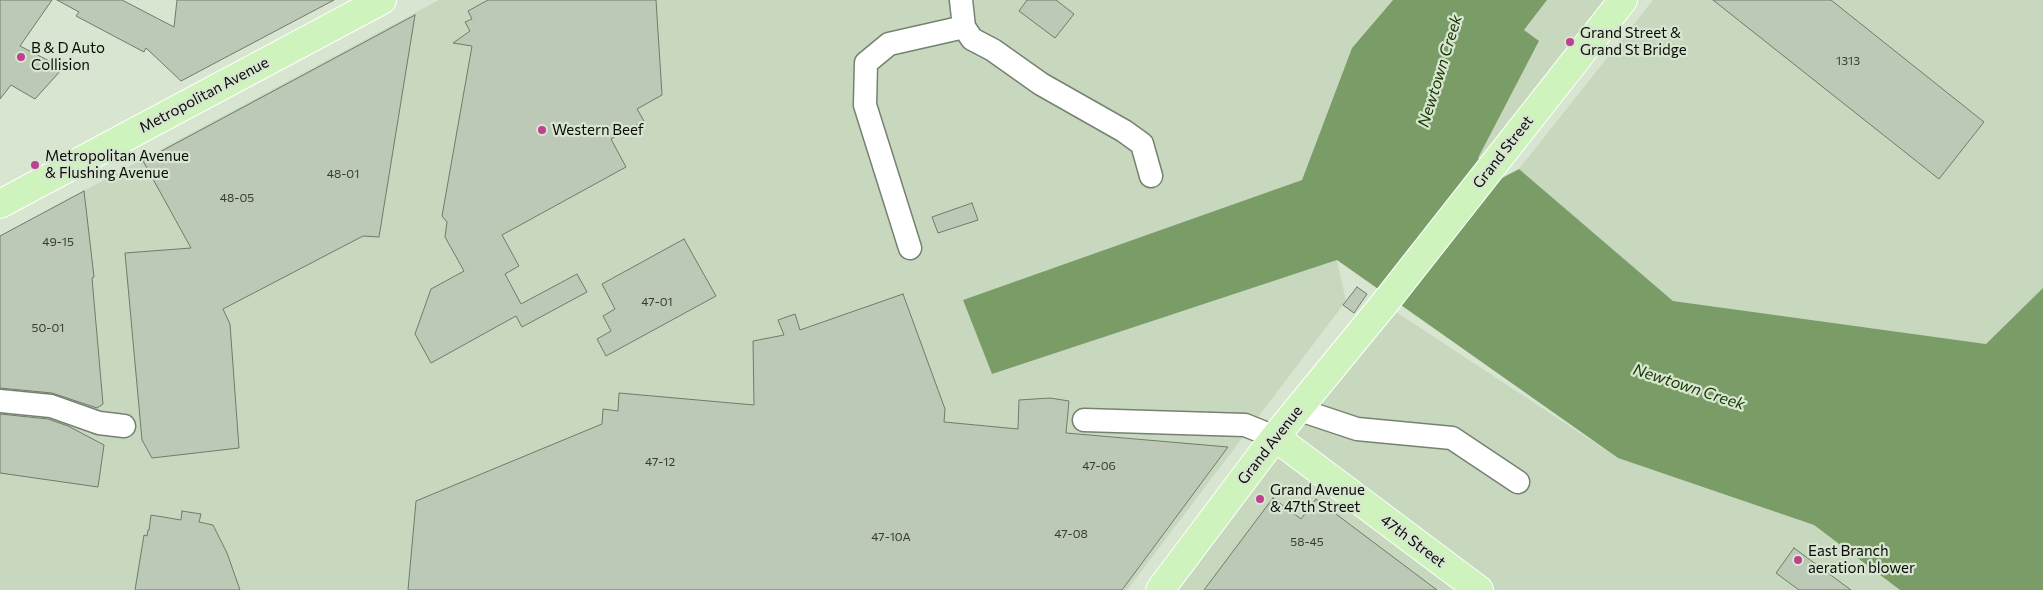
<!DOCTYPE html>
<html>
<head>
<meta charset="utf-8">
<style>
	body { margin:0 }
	canvas { display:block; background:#d7e5d1 }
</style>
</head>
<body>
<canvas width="2043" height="590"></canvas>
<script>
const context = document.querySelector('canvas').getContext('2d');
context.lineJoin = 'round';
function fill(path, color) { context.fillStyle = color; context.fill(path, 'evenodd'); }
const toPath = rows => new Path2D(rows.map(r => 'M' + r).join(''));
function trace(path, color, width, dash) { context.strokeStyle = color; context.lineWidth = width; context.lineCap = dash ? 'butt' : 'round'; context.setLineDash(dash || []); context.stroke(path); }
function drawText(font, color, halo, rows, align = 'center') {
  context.font = font + ' Commissioner,sans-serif'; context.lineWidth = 4.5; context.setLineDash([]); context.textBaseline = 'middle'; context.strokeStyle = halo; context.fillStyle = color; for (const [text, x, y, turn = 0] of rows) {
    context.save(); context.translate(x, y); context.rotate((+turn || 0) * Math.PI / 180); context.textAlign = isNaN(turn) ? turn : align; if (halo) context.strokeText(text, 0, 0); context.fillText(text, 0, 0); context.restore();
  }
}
fill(toPath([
	[439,0,1393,0,1352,48,1302,180,963,300,992,374,1337,260,1346,301,1127,590,0,590,0,236],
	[1547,0,1604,0,1480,161,1477,158,1539,42,1524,30],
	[1653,0,2043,0,2043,288,1986,344,1673,301,1519,169],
	[1384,304,1618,458,1814,525,1900,590,1160,590]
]), '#c7d8be');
fill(toPath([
	[1393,0,1547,0,1524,30,1539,41,1478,158,1502,178,1519,169,1673,301,1986,344,2043,288,2043,590,1900,590,1814,525,1618,458,1337,260,992,374,963,300,1302,180,1352,48]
]), '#7a9d68');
const building = toPath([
	[0,0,52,0,20,46,63,68,35,99,11,85,0,99,0,0],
	[57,0,122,0,174,27,177,0,334,0,181,81,146,48,144,52,76,16,79,12,57,0],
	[488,0,656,0,662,95,637,109,644,121,611,139,626,167,502,235,519,266,505,274,521,304,577,274,587,292,522,327,516,316,431,363,415,334,431,289,464,271,445,237,447,222,442,216,472,46,453,43,470,31,465,22,472,19,468,11,488,0],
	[1027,0,1056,0,1074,14,1055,38,1019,11,1027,0],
	[1713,0,1831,0,1984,122,1939,179,1713,0],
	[415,15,379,237,363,236,223,309,230,324,239,448,152,458,142,440,125,253,191,248,143,161,415,15],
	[84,191,94,277,92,278,103,404,97,408,52,393,0,388,0,236,84,191],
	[972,203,978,220,938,233,932,217,972,203],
	[684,239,716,296,606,356,597,339,611,331,603,316,615,309,602,284,684,239],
	[1357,287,1367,294,1354,313,1343,305,1357,287],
	[903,294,945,409,944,422,1018,429,1019,400,1050,398,1069,401,1066,433,1228,447,1122,590,408,590,416,501,602,424,603,409,618,411,619,393,754,405,753,341,784,335,778,320,795,314,800,330,903,294],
	[0,414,48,419,68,426,104,445,98,487,0,473,0,414],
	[1273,498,1301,519,1316,499,1437,590,1204,590,1273,498],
	[182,511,201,514,199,522,213,525,227,553,240,590,135,590,144,535,147,536,148,530,149,530,151,515,181,520,182,511],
	[1794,548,1851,590,1799,590,1776,573,1794,548]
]);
fill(building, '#bcc9b6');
trace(building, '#707c6b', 1);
const minor = toPath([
	[961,0,964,27,972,39,993,50,1041,84,1124,131,1142,144,1151,176],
	[910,248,865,105,866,63,889,44,964,27],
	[0,401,51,406,99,423,124,426],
	[1297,409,1357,429,1452,438,1518,482],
	[1084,420,1245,425,1275,437]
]);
const major = toPath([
	[0,204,382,0],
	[1275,437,1479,590],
	[1160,590,1275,437,1384,304,1623,0]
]);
trace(minor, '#768271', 25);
trace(major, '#fff', 30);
trace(minor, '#fff', 22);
trace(major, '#cff3bc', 28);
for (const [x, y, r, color] of [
	[1570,42,5,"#be418f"],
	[21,57,5,"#be418f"],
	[542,130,5,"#be418f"],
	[35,165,5,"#be418f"],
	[1260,499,5,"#be418f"],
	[1798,560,5,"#be418f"]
]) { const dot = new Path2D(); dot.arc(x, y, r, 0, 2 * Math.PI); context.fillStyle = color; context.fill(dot); trace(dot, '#d7e5d1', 2); }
drawText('12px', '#363c33', null, [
	["1313",1848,61],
	["48-01",343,174],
	["48-05",237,198],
	["49-15",58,242],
	["47-01",657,302],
	["50-01",48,328],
	["47-12",660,462],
	["47-06",1099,466],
	["47-08",1071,534],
	["47-10A",891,537],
	["58-45",1307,542]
]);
drawText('15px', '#090d07', '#d7e5d1', [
	["Grand Street &",1580,33],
	["Grand St Bridge",1580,50],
	["B & D Auto",31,48],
	["Collision",31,65],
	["Western Beef",552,130],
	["Metropolitan Avenue",45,156],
	["& Flushing Avenue",45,173],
	["Grand Avenue",1270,490],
	["& 47th Street",1270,507],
	["East Branch",1808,551],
	["aeration blower",1808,568]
], 'left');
drawText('15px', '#090d07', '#d7e5d1', [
	["Metropolitan Avenue",204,95,-28],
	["Grand Street",1503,152,-52],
	["Grand Avenue",1270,445,-52],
	["47th Street",1413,541,37]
]);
drawText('italic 16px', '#163700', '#d7e5d1', [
	["Newtown Creek",1440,71,-73],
	["Newtown Creek",1689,387,18]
]);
</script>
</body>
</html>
